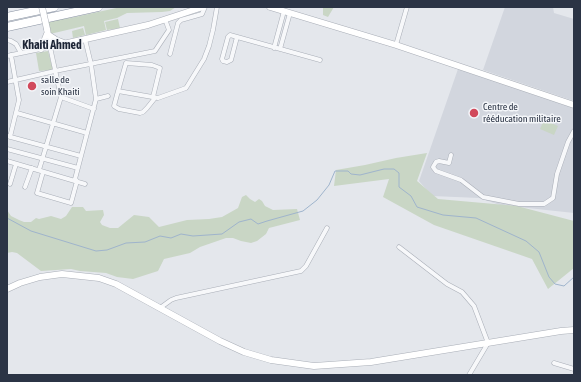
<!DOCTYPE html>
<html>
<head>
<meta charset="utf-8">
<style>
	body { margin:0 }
	#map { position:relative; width:581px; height:382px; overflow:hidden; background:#e4e7ec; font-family:"Asap Condensed",sans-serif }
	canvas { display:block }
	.frame { position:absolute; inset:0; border:8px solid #2b3445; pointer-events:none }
</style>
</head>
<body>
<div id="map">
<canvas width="581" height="382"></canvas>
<div class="frame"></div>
</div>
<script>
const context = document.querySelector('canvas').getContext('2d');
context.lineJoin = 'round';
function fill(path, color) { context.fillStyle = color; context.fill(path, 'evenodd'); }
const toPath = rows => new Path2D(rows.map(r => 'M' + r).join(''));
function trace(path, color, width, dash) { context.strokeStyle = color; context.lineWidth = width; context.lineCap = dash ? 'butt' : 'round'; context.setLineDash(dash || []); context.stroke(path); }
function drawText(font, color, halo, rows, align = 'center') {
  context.font = font + ' "Asap Condensed",sans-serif'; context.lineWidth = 3; context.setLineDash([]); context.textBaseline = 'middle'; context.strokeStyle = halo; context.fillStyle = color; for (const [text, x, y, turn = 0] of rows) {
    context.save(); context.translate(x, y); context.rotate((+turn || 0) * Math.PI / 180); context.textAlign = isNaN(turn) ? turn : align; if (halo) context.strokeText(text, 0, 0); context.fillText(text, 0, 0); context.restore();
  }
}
fill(toPath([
	[505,7,553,7,554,13,574,19,574,101,483,70],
	[458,69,574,108,574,213,500,205,479,198,432,196,419,181]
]), '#d2d6de');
fill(toPath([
	[121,7,176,7,170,11,162,12,127,13,117,18,104,21,106,30,86,35,84,26,50,34,48,21,70,18],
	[323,7,334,7,328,17,323,15],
	[118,19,120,28,107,30,105,22],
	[83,28,85,35,73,38,72,31],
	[48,51,53,70,39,71,36,53],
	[544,120,558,126,554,135,540,129],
	[427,153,417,181,438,199,517,206,574,221,574,268,548,289,532,259,434,225,383,197,389,179,334,186,336,170,365,165,396,158],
	[246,195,250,199,255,202,259,199,262,201,265,206,273,210,297,209,300,220,269,228,266,234,257,241,251,243,241,241,233,238,226,238,200,247,190,253,164,259,158,271,133,279,117,277,106,273,80,271,71,269,41,271,17,253,12,252,7,253,8,235,7,210,11,216,19,220,24,222,31,222,36,218,39,219,51,216,61,219,66,216,72,207,83,207,86,211,103,210,104,215,100,222,102,225,110,228,118,228,134,215,149,217,159,227,187,220,209,219,222,217,238,208,242,197]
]), '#c9d6c5');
trace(toPath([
	[7,218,31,231,96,251,107,250,126,243,145,242,160,236,171,238,181,234,193,236,222,234,239,222,251,219,258,224,267,221,303,211,317,200,329,185,335,171,348,171,351,174,360,175,384,169,394,169,399,173,399,187,411,196,417,207,443,215,476,218,526,241,539,252,549,277,555,284,564,286,574,277]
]), '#9fb4cc', 1);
const street = toPath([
	[237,37,231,60,227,62,223,61,222,59,228,37,230,35,320,60],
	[7,40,11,41,16,44,21,53],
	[396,45,407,7],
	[274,48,284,11],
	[280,49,290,13],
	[170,54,178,23,181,20,202,14,205,7],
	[7,56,50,47,61,97,94,109],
	[7,82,55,71,155,51,169,30,165,19],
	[118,91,126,63,152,65,160,68,153,97],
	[155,98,147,108,143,112,140,113,119,109,114,106,118,91,158,98,186,88,204,59,209,46,213,30,217,7],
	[96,99,108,96],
	[17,113,87,133],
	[7,136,81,156],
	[10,137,19,100,11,55],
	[7,149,78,168],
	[451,155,449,163,439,161,436,162,433,167,436,171,461,180,483,197,519,204,544,204,553,198,557,174,568,142,574,131],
	[7,161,85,184],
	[39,170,61,97],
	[43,172,37,193,71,203,77,181,75,179,96,99,91,64,85,39],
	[10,184,16,164],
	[25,187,32,168],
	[399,247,447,284,462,292,474,306,488,343,469,375],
	[160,308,171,300,176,298,301,271,306,266,327,228],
	[554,363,574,369]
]);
const secondary = toPath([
	[270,7,396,45,574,105],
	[47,29,50,47,148,25,203,7],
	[41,49,47,34,56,40,64,43],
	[7,289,20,283,40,277,62,274,99,278,116,284,220,341,244,352,271,360,314,366,371,362,561,331,574,330]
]);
const highway = toPath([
	[7,17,54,7],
	[7,27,98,7]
]);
trace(street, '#a9aeb7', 5);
trace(secondary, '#a9aeb7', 7);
trace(highway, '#8b94a3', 9);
trace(street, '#f7f8fa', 4);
trace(secondary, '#fff', 6);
trace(highway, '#fff', 8);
const secondaryBridge = toPath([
	[42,7,47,29]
]);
trace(secondaryBridge, '#a9aeb7', 7, []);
trace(secondaryBridge, '#fff', 6);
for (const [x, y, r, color] of [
	[32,86,5,"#d1495b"],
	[474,113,5,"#d1495b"]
]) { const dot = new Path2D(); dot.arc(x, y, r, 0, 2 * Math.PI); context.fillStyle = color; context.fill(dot); trace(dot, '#f4f6f9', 1.5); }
drawText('10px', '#2b3445', '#f4f6f9', [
	["salle de",41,80],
	["soin Khaiti",41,92],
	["Centre de",483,107],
	["rééducation militaire",483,119]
], 'left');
drawText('bold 12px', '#1d2536', '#f4f6f9', [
	["Khaiti Ahmed",52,45]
]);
</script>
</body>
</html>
